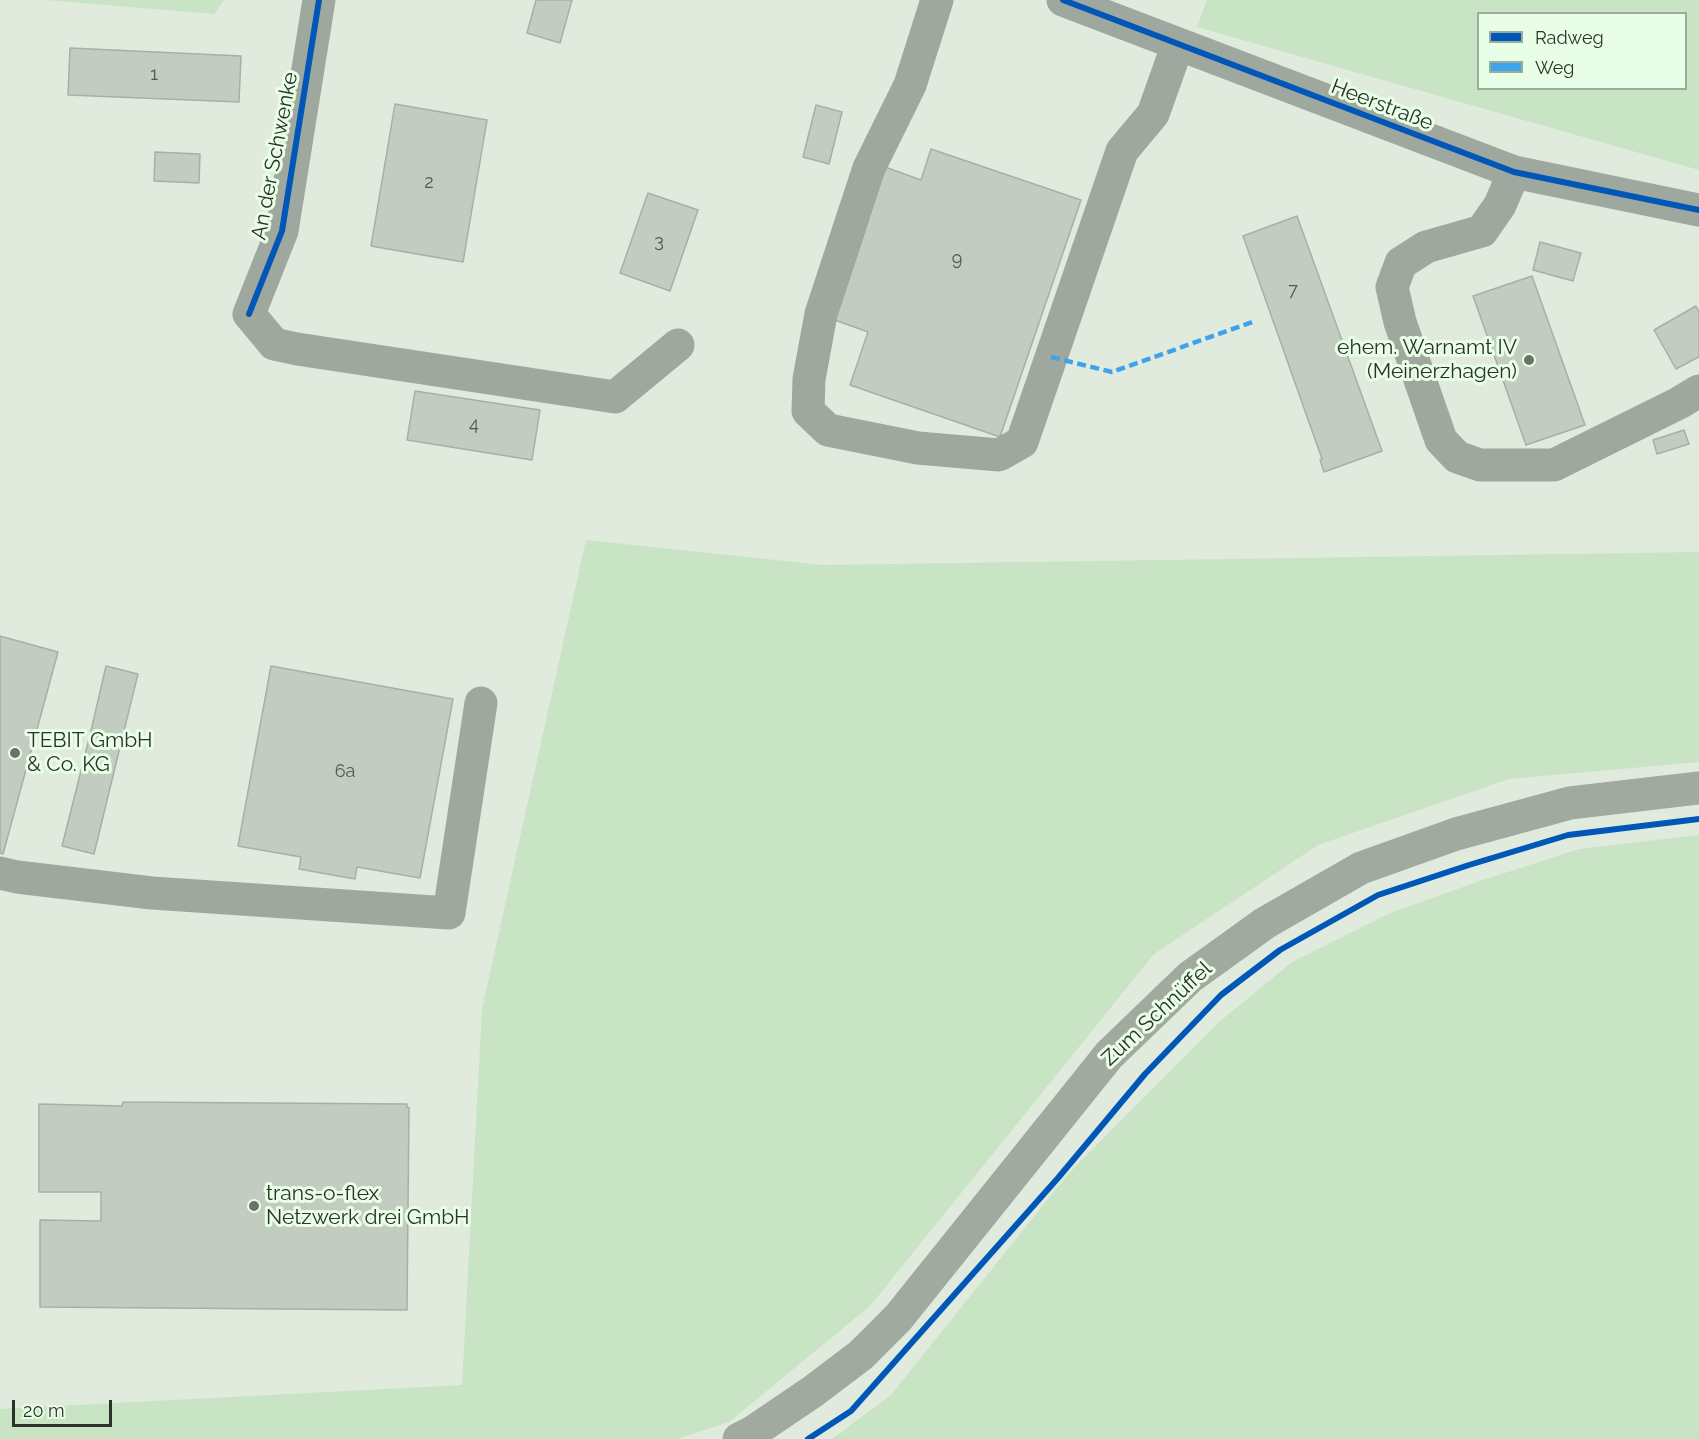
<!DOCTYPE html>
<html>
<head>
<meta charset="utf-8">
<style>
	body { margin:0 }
	#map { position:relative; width:1699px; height:1439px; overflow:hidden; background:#e0ebde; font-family:Raleway,sans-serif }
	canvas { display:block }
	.legend { position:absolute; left:1477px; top:12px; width:210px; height:78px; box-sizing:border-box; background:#e9fee6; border:2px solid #9dac9a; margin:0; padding:8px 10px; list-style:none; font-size:18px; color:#2a3229 }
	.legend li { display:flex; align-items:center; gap:12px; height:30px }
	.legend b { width:30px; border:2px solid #9dac9a }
	.scale { position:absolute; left:12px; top:1400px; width:100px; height:27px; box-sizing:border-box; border:3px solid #2a3229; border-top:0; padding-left:8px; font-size:18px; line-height:21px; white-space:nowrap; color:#2a3229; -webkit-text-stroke:4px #e9fee6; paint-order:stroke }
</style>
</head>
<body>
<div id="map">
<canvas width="1699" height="1439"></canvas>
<ul class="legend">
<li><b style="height:8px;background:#0057b8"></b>Radweg</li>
<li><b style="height:8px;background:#3ea3eb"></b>Weg</li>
</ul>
<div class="scale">20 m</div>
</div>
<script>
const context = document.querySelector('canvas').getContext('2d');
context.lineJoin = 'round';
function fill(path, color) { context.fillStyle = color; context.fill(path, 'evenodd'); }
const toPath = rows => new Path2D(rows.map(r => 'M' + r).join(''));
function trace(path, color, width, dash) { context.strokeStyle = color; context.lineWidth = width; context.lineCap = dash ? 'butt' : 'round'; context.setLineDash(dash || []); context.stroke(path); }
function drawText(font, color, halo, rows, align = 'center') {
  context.font = font + ' Raleway,sans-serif'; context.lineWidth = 6; context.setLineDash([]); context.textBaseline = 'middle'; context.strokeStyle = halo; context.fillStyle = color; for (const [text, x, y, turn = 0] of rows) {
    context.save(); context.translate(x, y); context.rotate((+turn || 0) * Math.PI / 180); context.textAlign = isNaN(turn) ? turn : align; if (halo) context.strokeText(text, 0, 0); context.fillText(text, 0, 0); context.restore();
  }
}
fill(toPath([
	[46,0,224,0,214,14],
	[1207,0,1699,0,1699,170,1197,27],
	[1478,14,1686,14,1686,88,1478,88],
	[586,540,823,565,1699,552,1699,762,1509,779,1318,845,1154,954,870,1306,729,1422,678,1439,0,1439,0,1409,462,1385,482,1009],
	[1699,835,1699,1439,832,1439,891,1395,1068,1174,1218,1023,1292,962,1390,913,1477,882,1579,849]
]), '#c8e4c4');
const building = toPath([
	[536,0,572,0,560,43,527,33,536,0],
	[70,48,241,56,239,102,68,95,70,48],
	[395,104,487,120,463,262,371,246,395,104],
	[816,105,842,112,829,164,803,157,816,105],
	[931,149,1081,200,1000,437,850,385,868,332,832,319,885,167,921,180,931,149],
	[155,152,200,154,199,183,154,181,155,152],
	[648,193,698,210,670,291,620,273,648,193],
	[1297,216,1382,451,1324,472,1320,460,1322,459,1243,236,1297,216],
	[1540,242,1581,253,1573,281,1533,270,1540,242],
	[1532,276,1585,425,1526,445,1473,296,1532,276],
	[1696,306,1699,312,1699,357,1676,369,1654,330,1696,306],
	[415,391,540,410,532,460,407,440,415,391],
	[1684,430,1689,444,1657,454,1653,440,1684,430],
	[0,636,58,652,3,854,0,853,0,636],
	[106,666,138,674,121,743,90,735,106,666],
	[271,666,453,699,420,878,357,867,355,879,299,869,301,857,238,846,271,666],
	[90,735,121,743,94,854,62,846,90,735],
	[123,1102,407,1104,407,1107,409,1108,407,1310,40,1307,40,1220,101,1221,101,1192,39,1192,39,1104,122,1106,123,1102]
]);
fill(building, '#c3ccc1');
trace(building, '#a7b0a5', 1.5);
trace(toPath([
	[319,0,282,231,249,314,274,344,297,349,615,397,678,345],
	[937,0,910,85,869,168,821,314,809,379,808,411,828,430,918,448,999,455,1022,442,1122,151,1153,114,1178,44],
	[1063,0,1514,172,1699,210],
	[1514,172,1500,205,1482,231,1426,247,1401,263,1392,287,1400,322,1441,440,1457,457,1480,465,1554,465,1679,403,1699,391],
	[0,873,17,877,152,893,449,913,481,703]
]), '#9fa89e', 33);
trace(toPath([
	[739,1439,753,1432,812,1392,861,1355,898,1318,1109,1055,1190,977,1265,923,1361,868,1456,834,1570,803,1699,788]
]), '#a0aa9e', 33);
trace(toPath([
	[1051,357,1112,372,1255,321]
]), '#3ea3eb', 4.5, [9, 4.5]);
trace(toPath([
	[1063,0,1514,172,1699,210],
	[249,314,282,231,319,0],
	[808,1439,851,1411,1058,1178,1145,1074,1221,995,1280,950,1378,895,1469,865,1568,835,1699,819]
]), '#0057b8', 6);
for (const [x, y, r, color] of [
	[1529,360,6,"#6a7368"],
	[15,753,6,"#6a7368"],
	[254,1206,6,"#6a7368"]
]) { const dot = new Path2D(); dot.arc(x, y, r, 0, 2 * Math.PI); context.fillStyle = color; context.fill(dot); trace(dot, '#e9fee6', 2); }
drawText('18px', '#50584f', null, [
	["1",154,75],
	["2",429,183],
	["3",659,242],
	["9",957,260],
	["7",1293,291],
	["4",474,425],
	["6a",345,772]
]);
drawText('21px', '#2a3229', '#e9fee6', [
	["Heerstraße",1382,105,21],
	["An der Schwenke",275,156,-79],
	["Zum Schnüffel",1157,1014,-43]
]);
drawText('21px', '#2a3229', '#e9fee6', [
	["ehem. Warnamt IV",1517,348,"right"],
	["(Meinerzhagen)",1517,372,"right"],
	["TEBIT GmbH",27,741],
	["& Co. KG",27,765],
	["trans-o-flex",266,1194],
	["Netzwerk drei GmbH",266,1218]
], 'left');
</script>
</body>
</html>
